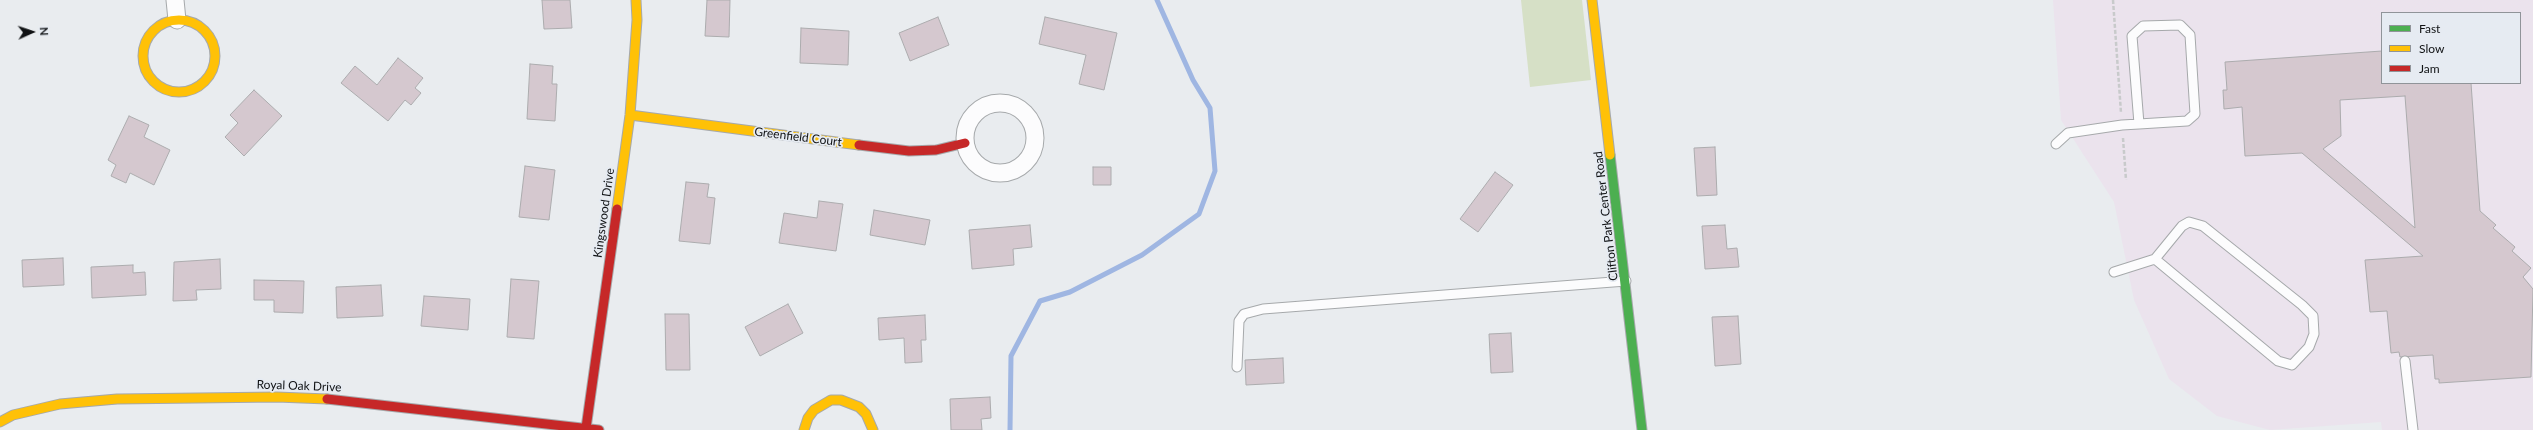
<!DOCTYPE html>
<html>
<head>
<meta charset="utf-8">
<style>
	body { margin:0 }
	#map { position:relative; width:2533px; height:430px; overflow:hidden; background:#e9ecef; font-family:Lato,sans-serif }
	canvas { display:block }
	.legend { position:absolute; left:2381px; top:12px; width:140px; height:72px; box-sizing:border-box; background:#e6ebf2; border:1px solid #909499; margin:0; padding:5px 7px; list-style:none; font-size:12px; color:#101214 }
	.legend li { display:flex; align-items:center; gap:8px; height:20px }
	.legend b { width:20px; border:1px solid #909499 }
	.north { position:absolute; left:12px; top:12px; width:40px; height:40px; -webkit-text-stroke:3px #e6ebf2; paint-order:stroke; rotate:87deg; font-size:11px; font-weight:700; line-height:16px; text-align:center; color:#101214 }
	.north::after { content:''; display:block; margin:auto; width:14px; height:18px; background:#101214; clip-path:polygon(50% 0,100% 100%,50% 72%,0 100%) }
</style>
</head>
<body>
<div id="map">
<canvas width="2533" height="430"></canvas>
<ul class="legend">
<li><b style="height:5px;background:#4caf50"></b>Fast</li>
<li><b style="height:5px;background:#ffc107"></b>Slow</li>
<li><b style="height:5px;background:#c62828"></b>Jam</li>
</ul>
<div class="north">N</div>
</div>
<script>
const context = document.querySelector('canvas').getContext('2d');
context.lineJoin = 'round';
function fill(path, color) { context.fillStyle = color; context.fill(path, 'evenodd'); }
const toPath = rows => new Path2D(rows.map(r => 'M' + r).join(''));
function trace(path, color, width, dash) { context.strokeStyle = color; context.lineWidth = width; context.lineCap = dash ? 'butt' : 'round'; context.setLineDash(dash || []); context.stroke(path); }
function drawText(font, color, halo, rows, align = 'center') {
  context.font = font + ' Lato,sans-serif'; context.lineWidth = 3.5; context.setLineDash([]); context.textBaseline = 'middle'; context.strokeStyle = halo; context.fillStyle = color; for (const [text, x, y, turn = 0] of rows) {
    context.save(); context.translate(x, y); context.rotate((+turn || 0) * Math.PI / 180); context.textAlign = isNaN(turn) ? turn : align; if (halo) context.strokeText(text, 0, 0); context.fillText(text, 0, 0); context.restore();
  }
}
fill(toPath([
	[2053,0,2533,0,2533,430,2382,430,2381,422,2270,430,2217,416,2169,379,2134,300,2114,202,2061,120],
	[2382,13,2520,13,2520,83,2382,83]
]), '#ebe3ed');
fill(toPath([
	[1521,0,1582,0,1591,80,1530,87]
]), '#d6e0c6');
trace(toPath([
	[1010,430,1011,356,1040,301,1070,292,1142,255,1199,214,1215,171,1210,108,1193,80,1157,0]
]), '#9fb6e2', 5);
const building = toPath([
	[542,0,570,0,572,28,544,29,542,0],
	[707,0,730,0,729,37,705,36,707,0],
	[938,17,949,45,910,61,899,33,938,17],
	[1045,17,1117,33,1104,90,1079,84,1086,55,1039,44,1045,17],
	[801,28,849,31,848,65,800,63,801,28],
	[2382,51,2382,83,2471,83,2480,211,2496,225,2493,228,2515,247,2512,251,2531,268,2523,277,2533,289,2531,377,2439,383,2439,379,2435,379,2433,355,2400,357,2399,352,2391,353,2387,311,2370,312,2365,260,2423,256,2302,153,2245,156,2242,107,2224,109,2223,90,2227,90,2225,62,2382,51],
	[2405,96,2415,228,2323,149,2341,136,2340,100,2405,96],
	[398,58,423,78,415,88,421,93,411,105,405,100,388,121,341,83,355,66,377,85,398,58],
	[530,64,553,66,552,84,557,84,555,121,527,119,530,64],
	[254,90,282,116,244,156,225,137,238,123,230,115,254,90],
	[129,116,149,125,144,137,170,150,154,185,130,173,126,183,111,176,116,165,108,160,129,116],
	[1715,147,1717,195,1697,196,1694,148,1715,147],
	[525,166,555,170,549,220,519,217,525,166],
	[1093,167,1111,167,1111,185,1093,185,1093,167],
	[1495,172,1513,185,1478,232,1460,219,1495,172],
	[686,182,709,184,707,197,715,198,710,244,679,241,686,182],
	[819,201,843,204,836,251,779,243,784,213,817,218,819,201],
	[874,210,930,220,925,245,870,235,874,210],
	[1030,225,1032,247,1013,249,1014,265,972,269,969,230,1030,225],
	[1725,225,1727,249,1737,248,1739,267,1705,269,1702,226,1725,225],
	[63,258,64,285,23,287,22,260,63,258],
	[220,259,221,289,196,290,197,300,173,301,174,262,220,259],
	[133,265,133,273,145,272,146,295,92,298,91,267,133,265],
	[511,279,539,281,534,339,507,337,511,279],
	[254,280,304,281,303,313,274,312,274,300,254,300,254,280],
	[381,285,383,316,337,318,336,287,381,285],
	[424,296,470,299,468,330,421,326,424,296],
	[788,304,803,333,760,356,745,327,788,304],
	[665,314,689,314,690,370,666,370,665,314],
	[925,315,926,340,921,340,922,362,905,363,904,338,879,340,878,318,925,315],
	[1738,316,1741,364,1715,366,1712,317,1738,316],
	[1511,333,1513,372,1491,373,1489,334,1511,333],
	[1283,358,1284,383,1246,385,1245,360,1283,358],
	[990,397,991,418,981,419,982,430,951,430,950,399,990,397]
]);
fill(building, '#d5c8cf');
trace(building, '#acacae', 1);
const lane = toPath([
	[2056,144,2068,133,2122,125,2139,124,2187,121,2195,114,2190,35,2180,25,2143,26,2132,36,2139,124],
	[2114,272,2155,259,2182,226,2189,222,2203,226,2302,305,2313,316,2314,334,2309,347,2292,365,2278,361,2155,259],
	[2405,361,2413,430],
	[1237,367,1239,321,1244,314,1263,309,1626,281]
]);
const street = toPath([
	[175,0,177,20],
	'965 138a35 35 0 1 1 70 0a35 35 0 1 1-70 0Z'
]);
const fast = toPath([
	[1610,155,1642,430]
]);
const slow = toPath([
	[1592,0,1610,155],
	'143 56a36 36 0 1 1 72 0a36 36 0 1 1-72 0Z',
	[630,115,859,145],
	[617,209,630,115,637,20,636,0],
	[0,422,13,415,60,404,117,399,277,397,327,399],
	[804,430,808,418,814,410,831,400,841,400,859,407,866,414,873,430]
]);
const jam = toPath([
	[859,145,909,151,936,150,965,143],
	[327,399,599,430],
	[586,428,617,209]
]);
trace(lane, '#a6a9ab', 11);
trace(street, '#a6a9ab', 19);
trace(fast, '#a6a9ab', 11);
trace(slow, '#a6a9ab', 11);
trace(jam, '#a6a9ab', 11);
trace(toPath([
	[2113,0,2121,113],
	[2123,138,2126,180]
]), '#c8cacb', 2.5, [4, 2]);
trace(lane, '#fcfcfd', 9);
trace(street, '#fcfcfd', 17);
trace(fast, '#4caf50', 9);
trace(slow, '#ffc107', 9);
trace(jam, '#c62828', 9);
drawText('12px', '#101214', '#e6ebf2', [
	["Greenfield Court",798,137,7],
	["Kingswood Drive",604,213,-82],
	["Clifton Park Center Road",1606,216,-97],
	["Royal Oak Drive",299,386,2]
]);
</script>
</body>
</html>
